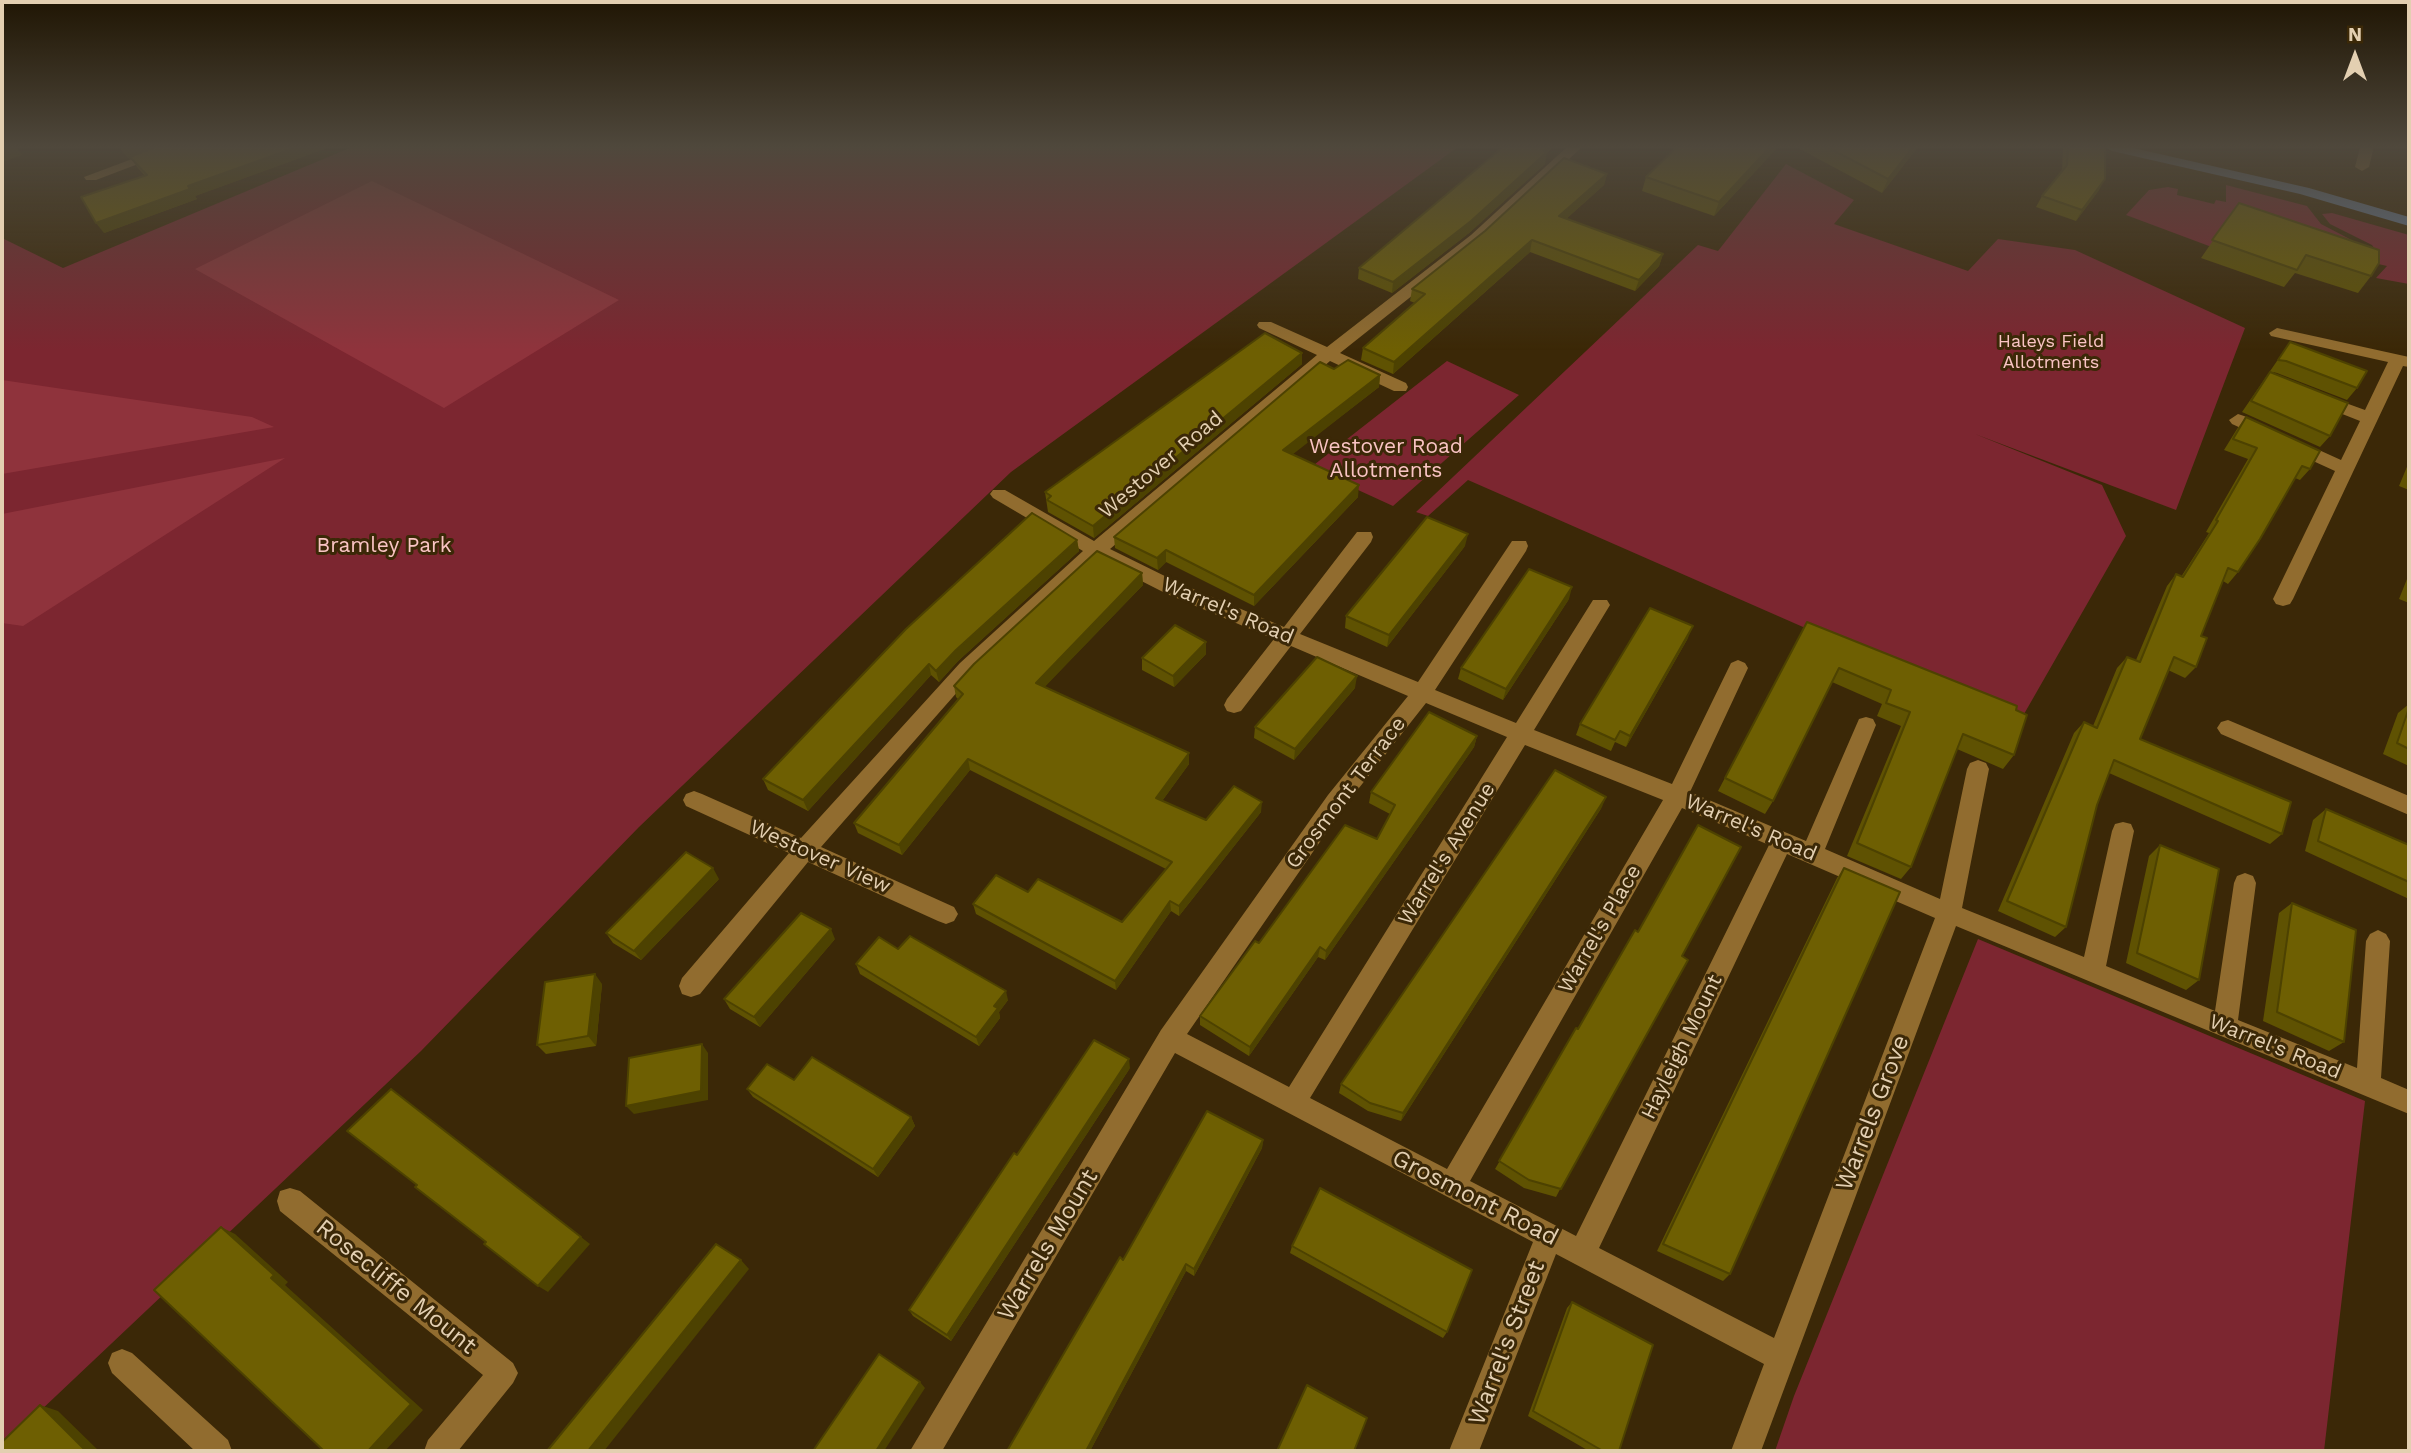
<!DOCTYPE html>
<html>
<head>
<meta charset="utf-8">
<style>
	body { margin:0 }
	#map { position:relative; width:2411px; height:1453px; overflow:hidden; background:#3b2807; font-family:"Work Sans",sans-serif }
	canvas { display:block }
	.frame { position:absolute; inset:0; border:4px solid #e3cfb1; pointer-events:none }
	.north { position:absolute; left:2320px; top:21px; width:70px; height:70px; -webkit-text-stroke:5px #3b2807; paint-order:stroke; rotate:0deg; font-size:19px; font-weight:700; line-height:28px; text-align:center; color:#e3cfb1 }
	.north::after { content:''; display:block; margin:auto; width:24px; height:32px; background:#e3cfb1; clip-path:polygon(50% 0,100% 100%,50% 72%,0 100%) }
</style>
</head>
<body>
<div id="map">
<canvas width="2411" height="1453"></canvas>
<div class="frame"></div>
<div class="north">N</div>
</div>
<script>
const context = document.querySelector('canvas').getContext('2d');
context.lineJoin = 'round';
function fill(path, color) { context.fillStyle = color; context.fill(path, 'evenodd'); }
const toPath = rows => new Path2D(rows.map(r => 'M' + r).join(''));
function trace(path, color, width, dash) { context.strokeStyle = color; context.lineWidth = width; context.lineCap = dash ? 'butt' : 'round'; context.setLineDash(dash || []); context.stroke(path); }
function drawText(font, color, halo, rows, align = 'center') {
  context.font = font + ' "Work Sans",sans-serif'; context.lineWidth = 6; context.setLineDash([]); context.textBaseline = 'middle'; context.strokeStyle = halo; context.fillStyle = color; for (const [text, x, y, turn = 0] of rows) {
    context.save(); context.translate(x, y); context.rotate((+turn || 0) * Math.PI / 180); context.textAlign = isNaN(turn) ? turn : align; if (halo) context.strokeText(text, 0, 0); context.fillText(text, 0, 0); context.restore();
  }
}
fill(toPath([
	[352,147,1458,147,1011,472,639,827,421,1051,2,1447,2,238,63,268],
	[1786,164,1854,200,1834,224,1968,271,1998,239,2075,250,2245,328,2176,510,1975,434,2102,485,2126,536,2016,728,1974,702,1468,480,1428,516,1416,512,1698,245,1718,251],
	[2226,185,2307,206,2321,224,2365,247,2209,246,2126,215,2149,190,2168,187,2178,189,2177,195,2214,204,2216,200,2226,202],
	[2332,213,2409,235,2409,284,2376,278,2387,266,2374,263,2376,251,2372,245,2330,224,2322,214],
	[1447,361,1519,395,1393,506,1310,468],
	[1978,939,2365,1101,2324,1451,1775,1451,1794,1396]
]), '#7c2630');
fill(toPath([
	[372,181,619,300,444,408,195,269],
	[2,380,252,417,274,427,2,474],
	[285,458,23,626,2,623,2,514]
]), '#8f333c');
fill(toPath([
	[164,147,183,147,96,180,86,180,84,177,164,147],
	[1567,147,1582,147,1481,241,1340,353,1406,383,1408,387,1406,391,1394,391,1330,361,1110,549,1181,584,1284,627,1357,532,1371,532,1373,537,1371,542,1300,634,1418,682,1512,541,1526,541,1528,546,1526,551,1435,690,1516,723,1593,600,1607,600,1610,605,1534,730,1672,784,1731,663,1738,660,1745,663,1748,668,1690,792,1806,841,1859,719,1866,717,1873,719,1876,725,1825,849,1940,899,1967,769,1970,763,1978,760,1986,763,1989,769,1962,908,2084,957,2112,831,2115,824,2123,822,2131,824,2134,831,2106,966,2215,1011,2234,883,2237,876,2245,873,2253,876,2256,883,2238,1020,2357,1068,2366,941,2370,934,2378,930,2386,934,2390,941,2381,1078,2409,1090,2409,1114,1956,926,1761,1451,1731,1451,1764,1364,1556,1254,1479,1451,1449,1451,1533,1242,1175,1053,942,1451,910,1451,1161,1030,1328,795,1408,696,1291,646,1241,711,1234,713,1227,711,1224,705,1227,699,1274,639,1167,594,1098,559,974,673,821,847,954,907,958,914,954,921,946,924,938,921,808,862,700,994,691,997,682,994,679,986,682,978,789,853,686,806,683,800,686,794,694,791,702,794,801,838,960,663,1083,551,993,498,990,494,993,490,1005,490,1094,541,1317,355,1259,328,1257,325,1259,322,1271,322,1327,347,1471,235,1567,147],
	[1426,703,1507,737,1289,1087,1187,1034,1344,807,1426,703],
	[1525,745,1663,800,1447,1169,1310,1098,1525,745],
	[1682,808,1769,845,1576,1236,1470,1181,1682,808],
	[1787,854,1935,918,1774,1338,1599,1248,1787,854],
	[2360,147,2374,147,2369,167,2362,171,2355,167,2360,147],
	[2277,328,2409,357,2409,367,2403,366,2293,599,2290,604,2283,606,2276,604,2273,599,2335,471,2232,424,2229,420,2238,414,2244,416,2341,460,2360,421,2312,402,2310,398,2318,393,2365,410,2388,362,2271,336,2269,333,2277,328],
	[2228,720,2409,796,2409,815,2221,734,2217,728,2221,722,2228,720],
	[290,1188,300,1191,513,1363,518,1373,513,1383,458,1451,424,1451,428,1440,483,1375,280,1211,277,1201,280,1191,290,1188],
	[122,1349,132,1353,228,1440,232,1451,195,1451,112,1373,108,1363,112,1353,122,1349]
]), '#916c2f');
fill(toPath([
	[2105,147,2129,147,2309,188,2409,217,2409,226,2300,194,2112,151,2105,147]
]), '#657c9c');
fill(toPath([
	[119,147,330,147,195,196,197,199,104,233,145,176,137,167,130,157,137,154,128,158],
	[1778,147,1714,216,1642,191,1646,177],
	[1796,147,1918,147,1882,193],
	[2063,147,2105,147,2099,190,2076,221,2036,207,2042,196,2062,172],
	[1546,156,1545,164,1469,233,1392,293,1358,279,1359,268],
	[1607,174,1604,185,1566,219,1663,254,1659,266,1635,291,1530,252,1393,374,1361,360,1363,348,1415,303,1410,301,1412,289],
	[2239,203,2371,276,2358,293,2295,273,2284,287,2201,258],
	[2290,342,2357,388,2347,400,2277,373,2273,372,2330,436,2320,447,2242,412],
	[1302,353,1302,364,1094,538,1048,512,1045,492],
	[1334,369,1380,375,1379,387,1292,454,1358,497,1254,606,1166,562,1158,570,1115,548,1114,537],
	[2246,417,2310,469,2300,480,2295,478,2238,572,2228,584,2223,581,2201,636,2196,667,2185,678,2168,670,2140,739,2282,834,2270,844,2109,773,2097,805,2066,927,2055,937,1998,911,2074,733,2084,722,2093,726,2117,668,2127,657,2136,660,2167,586,2176,574,2181,577,2209,533,2206,532,2248,459,2224,450,2237,429],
	[2409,462,2409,490,2399,486],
	[1077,540,1079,551,958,661,939,682,931,675,808,811,768,790,763,779],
	[1465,546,1387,647,1345,628,1346,616],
	[1142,573,1143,585,1044,687,1189,764,1162,801,1206,820,1261,812,1179,916,1171,911,1116,990,976,914,973,904,1028,892,1122,922,1166,869,970,770,902,855,858,833,854,823,958,699,956,697,954,686],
	[2409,574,2409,603,2399,599],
	[1569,599,1503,700,1458,679,1461,668],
	[1807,622,2016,710,2014,755,2003,769,1957,749,1911,867,1901,879,1847,856,1901,726,1877,716,1882,704,1832,682,1773,801,1765,814,1718,791],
	[1688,638,1626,747,1615,742,1611,751,1576,735,1580,724],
	[1206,654,1174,687,1142,670,1142,658],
	[1355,688,1294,760,1254,738,1255,727],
	[2409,704,2409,766,2383,754,2398,713],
	[1477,736,1474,747,1325,960,1318,957,1249,1056,1200,1025,1200,1016,1259,943,1377,839,1390,814,1369,803,1371,792],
	[1602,807,1401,1121,1368,1111,1339,1093,1341,1084],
	[2326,809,2409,845,2409,899,2305,851,2313,820],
	[2160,845,2199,980,2186,990,2126,963,2149,856],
	[1844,868,1730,1274,1723,1281,1657,1251,1837,878],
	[719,879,641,960,613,943,606,933],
	[2292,903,2344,1042,2329,1051,2263,1021,2279,913],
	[835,939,760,1027,730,1009,724,999],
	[898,949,1008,1000,999,1012,1000,1018,979,1046,860,974,856,964],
	[1682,956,1556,1197,1524,1188,1495,1169,1578,1029],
	[602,984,596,1046,546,1054,537,1045],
	[1130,1068,951,1341,913,1316,909,1310,1017,1155],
	[794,1080,911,1117,915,1126,878,1177,753,1097,747,1089],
	[1263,1140,1262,1148,1194,1276,1186,1271,1090,1451,1007,1451,1123,1260],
	[1292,1246,1447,1332,1443,1338,1290,1253],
	[1572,1302,1619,1451,1589,1451,1528,1416,1567,1308]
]), '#5f5202');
fill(toPath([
	[5,147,16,147,23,155,2,162,2,148],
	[124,147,157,147,128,158,122,148],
	[297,147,330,147,195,196,197,199,104,233,96,223,188,186],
	[1547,147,1552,147,1546,156,1545,164,1469,233,1392,293,1393,282,1544,151],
	[1770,147,1778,147,1714,216,1719,202],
	[1913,147,1918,147,1882,193,1888,179],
	[1607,174,1604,185,1556,228,1559,216],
	[2105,179,2099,190,2076,221,2082,210],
	[1532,240,1530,252,1393,374,1394,362],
	[1663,254,1659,266,1635,291,1639,280],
	[1302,353,1302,364,1094,538,1093,526],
	[1380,375,1379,387,1283,462,1283,450],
	[1359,485,1358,497,1254,606,1254,595],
	[1468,534,1465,546,1387,647,1389,635],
	[1077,540,1079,551,958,661,939,682,936,671,956,650],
	[1166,550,1166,562,1158,570,1157,558],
	[1142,573,1143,585,1038,694,1036,683],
	[1572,587,1569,599,1503,700,1506,689],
	[1693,626,1688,638,1626,747,1630,736],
	[1206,642,1206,654,1174,687,1173,676],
	[929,664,931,675,808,811,803,800],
	[1357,676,1355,688,1294,760,1295,749],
	[1477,736,1474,747,1325,960,1326,951],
	[1189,753,1189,764,1157,808,1156,798],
	[968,759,970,770,902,855,899,845],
	[1606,797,1602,807,1401,1121,1403,1113],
	[1262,802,1261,812,1179,916,1179,906],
	[713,868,719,879,641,960,634,951],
	[1170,901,1171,911,1116,990,1115,981],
	[831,929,835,939,760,1027,754,1017],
	[1320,947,1318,957,1249,1056,1250,1047],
	[595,974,602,984,596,1046,588,1036],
	[1006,991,1008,1000,999,1012,1000,1018,979,1046,976,1037,994,1006],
	[702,1044,708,1053,708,1100,634,1114,626,1106],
	[1129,1059,1130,1068,951,1341,947,1335],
	[911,1117,915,1126,878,1177,873,1169],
	[1263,1140,1262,1148,1194,1276,1194,1269],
	[221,1227,235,1234,288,1282,285,1285,423,1410,385,1451,368,1451],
	[581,1237,590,1244,548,1292,538,1286],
	[741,1260,749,1269,604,1451,588,1451],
	[1186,1264,1186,1271,1090,1451,1086,1451],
	[920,1382,925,1388,884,1451,876,1451],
	[40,1405,58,1411,99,1451,86,1451]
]), '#4d4201');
const building = toPath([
	[155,147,297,147,188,186,190,189,96,223,81,197,147,175,130,157,155,147],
	[1503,147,1547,147,1544,151,1547,152,1471,221,1393,282,1359,268,1503,147],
	[1677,147,1770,147,1719,202,1646,177,1677,147],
	[1827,147,1913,147,1888,179,1827,147],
	[2068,147,2105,147,2105,179,2082,210,2042,196,2067,165,2068,147],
	[1564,158,1607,174,1559,216,1663,254,1639,280,1532,240,1394,362,1363,348,1425,294,1412,289,1485,231,1564,158],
	[2239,203,2379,250,2379,263,2371,276,2306,255,2297,270,2212,240,2239,203],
	[1265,333,1302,353,1093,526,1047,500,1051,496,1045,492,1265,333],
	[2290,342,2367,371,2357,388,2286,361,2278,360,2290,342],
	[1348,360,1380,375,1283,450,1359,485,1254,595,1166,550,1157,558,1114,537,1320,362,1334,369,1348,360],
	[2270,372,2348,403,2330,436,2251,401,2270,372],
	[2246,417,2320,451,2310,469,2302,466,2260,539,2238,572,2228,568,2201,636,2207,638,2196,667,2174,657,2140,739,2291,802,2282,834,2114,760,2097,805,2066,927,2007,901,2084,722,2097,728,2127,657,2140,662,2176,574,2183,577,2218,521,2216,520,2257,448,2233,439,2246,417],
	[1032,513,1077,540,956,650,936,671,929,664,803,800,763,779,906,629,1032,513],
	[1427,517,1468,534,1389,635,1346,616,1427,517],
	[1097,551,1142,573,1036,683,1189,753,1156,798,1206,820,1234,786,1262,802,1179,906,1170,901,1115,981,973,904,996,875,1028,892,1038,879,1122,922,1172,862,968,759,899,845,854,823,963,694,954,686,974,664,1097,551],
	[1529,569,1572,587,1506,689,1461,668,1529,569],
	[1650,608,1693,626,1630,736,1620,731,1615,740,1580,724,1650,608],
	[1807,622,2017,706,2016,710,2027,715,2014,755,1963,734,1911,867,1857,843,1910,712,1886,703,1891,690,1839,668,1773,801,1725,778,1807,622],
	[1175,625,1206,642,1173,676,1142,658,1175,625],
	[1317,657,1357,676,1295,749,1255,727,1317,657],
	[2409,708,2409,749,2397,743,2409,708],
	[1429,712,1477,736,1326,951,1320,947,1250,1047,1200,1016,1255,941,1259,943,1345,825,1377,839,1395,805,1371,792,1429,712],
	[1555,770,1606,797,1403,1113,1370,1103,1341,1084,1555,770],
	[2326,809,2409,845,2409,882,2318,841,2326,809],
	[1698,825,1741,847,1682,956,1688,960,1561,1189,1529,1180,1499,1161,1576,1028,1578,1029,1635,930,1638,932,1698,825],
	[2160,845,2219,869,2199,980,2137,953,2160,845],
	[686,852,713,868,634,951,606,933,686,852],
	[1844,868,1900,892,1730,1274,1663,1244,1844,868],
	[2292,903,2356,930,2344,1042,2277,1012,2292,903],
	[801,913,831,929,754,1017,724,999,801,913],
	[910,936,1006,991,994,1006,998,1008,976,1037,856,964,879,937,898,949,910,936],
	[595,974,588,1036,537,1045,545,982,595,974],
	[1094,1040,1129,1059,947,1335,909,1310,1014,1153,1017,1155,1094,1040],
	[702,1044,701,1091,626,1106,629,1058,702,1044],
	[812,1057,911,1117,873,1169,747,1089,767,1064,794,1080,812,1057],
	[391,1089,581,1237,538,1286,484,1244,486,1242,415,1187,417,1185,347,1131,391,1089],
	[1207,1111,1263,1140,1194,1269,1186,1264,1086,1451,1007,1451,1120,1257,1123,1260,1207,1111],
	[1320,1188,1472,1270,1447,1332,1292,1246,1320,1188],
	[221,1227,274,1275,271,1278,411,1404,368,1451,324,1451,154,1290,221,1227],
	[716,1244,741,1260,588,1451,547,1451,716,1244],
	[1572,1302,1653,1345,1619,1451,1603,1451,1533,1411,1572,1302],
	[879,1354,920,1382,876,1451,813,1451,879,1354],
	[1307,1385,1367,1418,1354,1451,1277,1451,1307,1385],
	[40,1405,86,1451,2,1451,2,1442,40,1405]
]);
fill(building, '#6e5f02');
trace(building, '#4d4201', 2);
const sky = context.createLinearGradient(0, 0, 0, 350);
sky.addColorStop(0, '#201604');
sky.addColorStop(0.42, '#4f483c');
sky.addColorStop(1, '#4f483c00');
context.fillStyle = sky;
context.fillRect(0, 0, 2411, 350);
drawText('18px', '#fac4c4', '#3b2807', [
	["Haleys Field",2051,342],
	["Allotments",2051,363]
]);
drawText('21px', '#fac4c4', '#3b2807', [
	["Westover Road",1386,447],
	["Allotments",1386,471],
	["Bramley Park",384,546]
]);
drawText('21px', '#e3cfb1', '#3b2807', [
	["Westover Road",1161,465,-40],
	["Warrel's Road",1228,611,23],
	["Grosmont Terrace",1346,793,-53],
	["Warrel's Road",1751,828,23],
	["Warrel's Avenue",1447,854,-58],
	["Westover View",820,857,24],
	["Warrel's Place",1600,929,-60],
	["Hayleigh Mount",1682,1047,-64],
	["Warrel's Road",2275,1047,22]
]);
drawText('24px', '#e3cfb1', '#3b2807', [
	["Warrels Grove",1873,1113,-69],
	["Grosmont Road",1475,1198,27],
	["Warrels Mount",1048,1245,-59],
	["Rosecliffe Mount",396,1287,39],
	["Warrel's Street",1507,1343,-69]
]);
</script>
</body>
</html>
